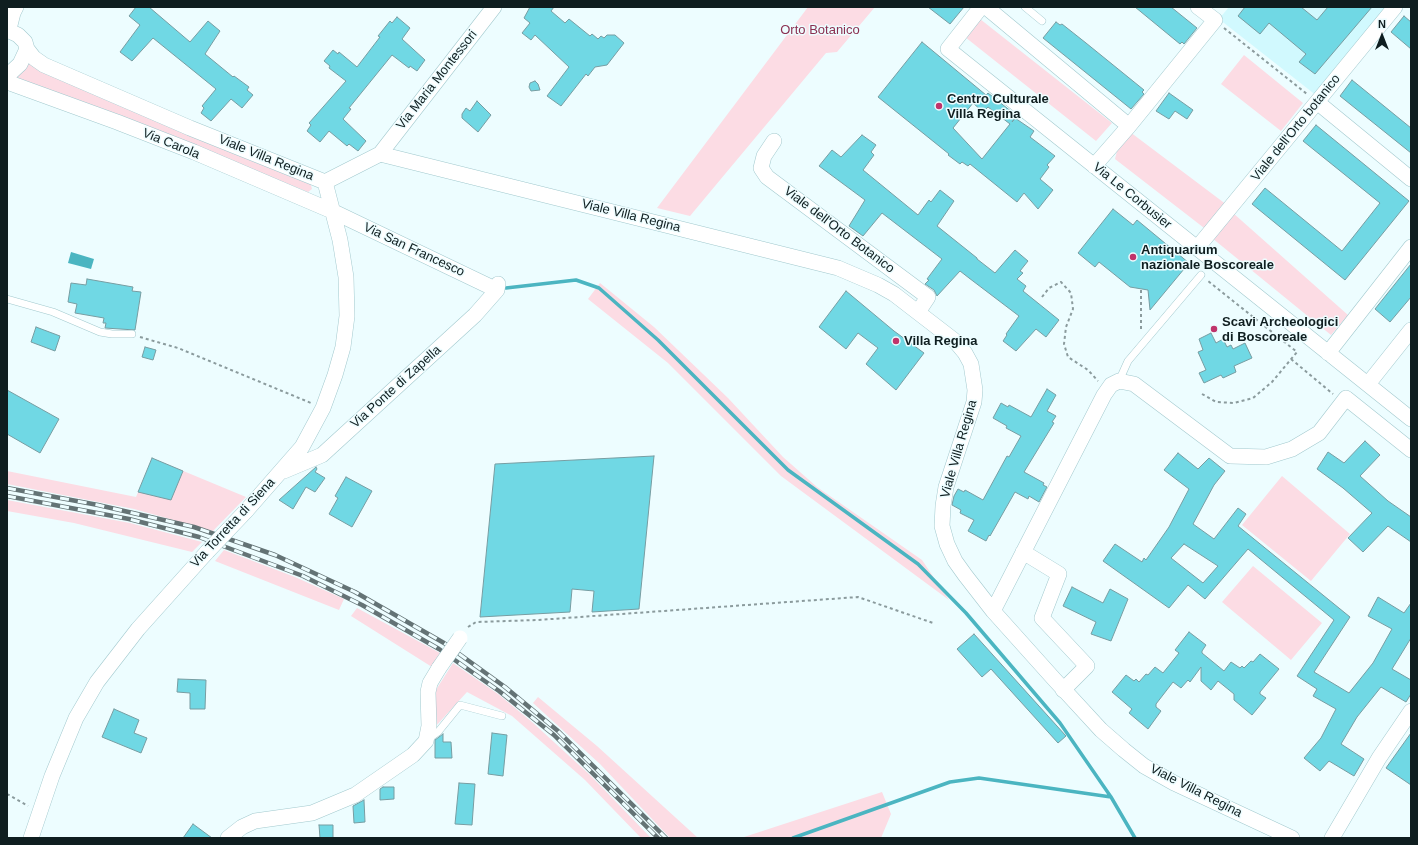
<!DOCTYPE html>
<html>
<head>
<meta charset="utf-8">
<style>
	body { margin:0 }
	#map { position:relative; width:1418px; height:845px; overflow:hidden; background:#edfdff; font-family:Helvetica,sans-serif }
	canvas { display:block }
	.frame { position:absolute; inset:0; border:8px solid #0f1e20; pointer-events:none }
	.north { position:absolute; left:1362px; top:16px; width:40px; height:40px; -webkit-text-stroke:3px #edfdff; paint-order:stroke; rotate:0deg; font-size:11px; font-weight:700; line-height:16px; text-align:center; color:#0f1e20 }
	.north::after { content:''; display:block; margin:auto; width:14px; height:18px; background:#0f1e20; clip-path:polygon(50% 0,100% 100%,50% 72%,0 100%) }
</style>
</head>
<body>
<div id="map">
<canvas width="1418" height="845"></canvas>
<div class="frame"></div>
<div class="north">N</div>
</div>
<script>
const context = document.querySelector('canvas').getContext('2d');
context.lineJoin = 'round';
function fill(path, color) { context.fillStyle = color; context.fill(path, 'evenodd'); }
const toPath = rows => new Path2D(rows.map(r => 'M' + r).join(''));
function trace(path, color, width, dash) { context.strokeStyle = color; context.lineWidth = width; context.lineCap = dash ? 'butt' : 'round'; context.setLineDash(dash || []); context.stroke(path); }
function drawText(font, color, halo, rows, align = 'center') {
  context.font = font + ' Helvetica,sans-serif'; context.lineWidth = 3; context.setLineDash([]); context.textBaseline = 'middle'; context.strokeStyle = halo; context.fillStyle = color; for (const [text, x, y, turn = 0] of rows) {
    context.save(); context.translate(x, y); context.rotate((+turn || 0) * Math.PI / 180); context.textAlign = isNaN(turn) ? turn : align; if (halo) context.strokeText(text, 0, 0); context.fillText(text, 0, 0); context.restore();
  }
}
fill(toPath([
	[1229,7,1389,7,1317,96,1219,19]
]), '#d1f9fe');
fill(toPath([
	[808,7,875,7,837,52,826,53,690,216,657,208],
	[980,19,1112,123,1096,141,965,37],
	[1244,55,1303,103,1281,131,1221,84],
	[28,59,310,182,312,189,308,192,135,123,15,79],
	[1130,132,1227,205,1208,231,1115,159,1118,147],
	[1233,213,1348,315,1331,335,1212,238],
	[600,283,654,327,728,398,783,457,817,487,922,560,949,600,781,476,668,363,588,299],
	[152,458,246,497,213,531,134,509,7,484,7,471,136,497],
	[1282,476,1350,534,1311,581,1242,525],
	[7,500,130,523,202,542,192,552,74,523,7,511],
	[224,550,295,577,344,599,339,610,215,561],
	[1253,566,1322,623,1291,660,1222,602],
	[357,608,440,653,432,667,351,616],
	[453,663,498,694,532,722,590,775,651,838,641,838,585,780,512,716,467,692,435,727,434,693],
	[538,697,597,746,698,838,670,838,600,764,533,703],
	[882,792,891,814,881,838,741,838]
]), '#fcdce4');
fill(toPath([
	[71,252,94,259,91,269,68,263]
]), '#4bb5c1');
trace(toPath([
	[506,288,576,280,599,288,658,340,788,470,918,564,966,613,1060,723,1111,797,1135,838],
	[793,838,950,782,979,778,1111,797]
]), '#4bb5c1', 3.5);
const building = toPath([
	[136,7,149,7,190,42,208,21,220,31,205,54,233,77,234,76,249,87,247,90,253,95,242,108,231,99,211,121,201,113,204,108,202,106,216,89,153,38,132,61,120,52,140,25,129,16,136,7],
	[530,7,554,7,551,11,565,23,569,19,590,36,592,34,598,39,601,36,604,38,607,35,615,35,624,43,607,65,595,67,588,76,586,74,561,106,547,96,569,67,535,35,531,40,522,33,530,23,524,18,530,7],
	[928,7,964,7,950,24,928,7],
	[1135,7,1171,7,1197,28,1184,44,1182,42,1180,44,1135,7],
	[1245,7,1301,7,1317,20,1328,7,1372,7,1315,74,1299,62,1306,54,1269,23,1260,34,1238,16,1245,7],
	[1404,16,1411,22,1411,49,1391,32,1404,16],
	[397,17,410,28,402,39,425,60,417,71,410,66,409,68,392,55,349,108,351,109,343,119,366,141,358,151,349,144,347,146,329,131,320,142,307,131,311,125,309,123,346,81,329,68,330,66,324,61,333,50,338,54,339,52,357,67,380,37,378,36,390,21,392,23,397,17],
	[1056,22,1060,25,1062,24,1086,43,1144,90,1142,92,1144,94,1131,109,1043,38,1056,22],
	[922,42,986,95,988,93,1017,116,1012,122,1015,118,1034,131,1030,137,1055,156,1047,165,1049,167,1040,179,1053,190,1038,209,1024,193,1017,202,970,164,968,166,962,162,960,164,948,155,949,154,878,97,922,42],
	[973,103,983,112,988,107,1010,124,982,159,953,128,973,103],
	[1352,80,1411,128,1411,153,1340,96,1352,80],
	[535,81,538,84,540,90,531,91,529,87,530,83,535,81],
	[1169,93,1193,110,1187,119,1175,111,1169,119,1156,111,1169,93],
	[477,101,491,115,478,132,462,118,462,114,466,108,470,111,477,101],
	[1316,125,1409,201,1345,280,1252,204,1265,188,1342,251,1380,203,1303,141,1316,125],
	[862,135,876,145,871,152,874,155,863,170,918,215,929,200,931,202,940,190,954,201,937,226,977,258,977,259,995,273,1015,250,1028,261,1020,271,1023,273,1017,279,1026,286,1023,291,1059,320,1046,337,1036,329,1016,351,1003,341,1007,335,1006,334,1019,316,969,278,960,271,937,296,934,290,925,284,929,280,927,279,942,259,882,213,863,236,849,226,865,200,819,166,832,150,841,157,862,135],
	[1113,209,1133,225,1137,220,1189,263,1150,310,1148,290,1130,287,1099,262,1095,267,1078,253,1113,209],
	[1411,264,1411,297,1390,322,1375,309,1411,264],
	[87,279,133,287,132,291,141,292,135,330,105,328,106,323,103,323,104,318,75,313,77,304,68,302,71,283,86,285,87,279],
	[846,291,894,331,924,353,896,390,866,364,878,348,858,333,846,349,819,327,846,291],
	[36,327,60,336,55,351,31,342,36,327],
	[1211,333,1216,343,1223,339,1227,347,1231,345,1233,349,1245,343,1252,358,1234,366,1236,372,1223,378,1221,375,1204,383,1199,373,1206,370,1198,352,1203,350,1199,339,1211,333],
	[145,347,156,350,153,360,142,357,145,347],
	[1047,389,1056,395,1047,411,1056,416,1052,422,1054,423,1024,472,1044,483,1043,485,1047,487,1039,502,1029,496,1028,499,1015,492,990,536,989,535,986,541,968,531,974,520,960,513,961,510,952,505,954,496,958,489,964,492,965,490,983,500,1007,456,1009,457,1021,436,1006,428,1007,426,993,418,1001,403,1008,407,1009,405,1031,417,1047,389],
	[7,390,59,419,40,453,7,434,7,390],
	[1365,441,1380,455,1360,476,1388,501,1411,517,1411,542,1388,526,1363,552,1348,538,1372,513,1343,488,1317,469,1328,452,1344,463,1365,441],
	[1178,453,1198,469,1209,458,1225,471,1214,485,1193,524,1214,539,1238,508,1246,514,1238,526,1350,617,1314,672,1349,693,1373,663,1392,629,1368,616,1378,597,1404,613,1411,603,1411,638,1392,669,1411,680,1411,694,1406,702,1381,687,1357,717,1341,744,1364,759,1354,776,1329,761,1320,771,1304,758,1321,738,1336,709,1313,696,1317,689,1297,676,1334,620,1248,549,1205,599,1188,585,1169,608,1103,561,1115,544,1142,562,1144,558,1146,560,1169,527,1189,489,1164,470,1178,453],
	[1184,544,1218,566,1203,583,1171,558,1184,544],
	[654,456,639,609,592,612,594,591,572,589,570,612,480,617,495,464,654,456],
	[152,458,183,471,171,500,138,492,152,458],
	[316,467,317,469,315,472,325,478,315,492,306,487,293,509,279,500,316,467],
	[346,477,372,491,352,527,329,514,338,498,335,496,346,477],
	[1072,587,1103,603,1110,589,1128,599,1111,641,1091,634,1096,622,1063,606,1072,587],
	[1189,632,1206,645,1202,651,1202,653,1224,671,1231,662,1240,668,1242,666,1244,668,1251,661,1253,662,1260,654,1279,669,1260,692,1260,694,1266,698,1252,715,1234,700,1234,694,1218,681,1211,690,1201,681,1201,667,1190,682,1188,680,1181,688,1173,682,1156,704,1156,707,1161,711,1148,729,1129,713,1132,709,1112,692,1126,675,1134,681,1136,679,1139,682,1146,674,1148,675,1155,667,1163,673,1179,653,1175,650,1189,632],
	[974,634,1066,736,1058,743,991,669,982,677,957,649,974,634],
	[178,679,206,680,205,709,190,709,190,693,177,692,178,679],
	[114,709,139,720,134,733,147,738,141,753,102,737,114,709],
	[492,733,507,735,503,776,488,774,492,733],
	[1411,733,1411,785,1386,768,1411,733],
	[443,734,443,742,451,742,452,758,435,758,435,740,443,734],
	[459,783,475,784,472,825,455,824,459,783],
	[383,787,394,787,394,799,380,800,380,789,383,787],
	[364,800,365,822,354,823,353,806,364,800],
	[193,824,212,838,183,838,193,824],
	[319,825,333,825,333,838,320,838,319,825]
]);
fill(building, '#70d8e4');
trace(building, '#779da2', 1);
const service = toPath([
	[1025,7,1042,21],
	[7,299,53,312,100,332,112,334,132,334],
	[1119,381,1128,361,1201,275],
	[427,740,438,732,460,705,502,716]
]);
const minor = toPath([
	[981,7,948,49,1411,419],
	[986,7,1129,126,1094,166],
	[9,29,13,13,16,7],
	[7,30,18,35,25,42,27,49,20,64,7,76],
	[27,49,34,58,44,65,190,128,325,182,380,154,838,268,878,285,894,294,955,341,965,353,971,364,975,390,974,402,946,487,943,506,942,526,947,544,955,561,965,575,993,611,1054,679,1101,730,1124,750,1144,766,1174,783,1292,838],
	[7,82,117,122,194,152,332,211,497,290],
	[1317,102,1411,179],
	[1129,126,1215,20,1198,7],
	[774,141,764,156,761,168,767,177,928,297,918,312],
	[380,154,494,7],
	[1197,248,1395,7],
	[1328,353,1411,247],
	[1368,384,1411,330],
	[284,471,322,455,475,315,497,290,498,284],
	[246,511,302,447,323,408,335,375,343,347,347,316,346,277,340,240,325,182],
	[1023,552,1059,574,1042,618,1087,666,1063,690],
	[993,611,1104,395,1111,385,1119,381,1134,384,1230,456,1266,457,1292,449,1319,433,1346,398,1411,450],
	[31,838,52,776,76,718,97,682,138,629,207,552],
	[228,838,242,827,255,821,312,813,355,795,413,755,426,741,429,726,428,692,430,683,439,668],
	[1332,838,1379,758,1411,711]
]);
trace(service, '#a2c9ce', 8);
trace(minor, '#a2c9ce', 16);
trace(toPath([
	[1224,28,1307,94],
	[1141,290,1141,330],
	[1042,297,1049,288,1061,282,1071,293,1073,309,1066,327,1064,344,1068,357,1088,370,1098,381],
	[140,337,178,348,311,403],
	[1291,359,1333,394],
	[1202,394,1216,402,1234,403,1253,398,1272,382,1297,352,1208,281],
	[468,627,476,622,538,620,858,597,933,623],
	[7,794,28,806]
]), '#8b9b9d', 2, [3, 3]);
trace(service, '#fff', 7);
trace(minor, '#fff', 15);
const rail = toPath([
	[7,488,98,505,194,527,275,555,355,592,444,643,505,687,558,731,666,838],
	[7,496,129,519,199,537,303,576,362,605,439,649,499,691,554,735,658,838]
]);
trace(rail, '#647375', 4.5);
trace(rail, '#edfdff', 3, [9]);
const minorBridge = toPath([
	[207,552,246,511],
	[439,668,460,638]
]);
trace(minorBridge, '#a2c9ce', 16, []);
trace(minorBridge, '#fff', 15);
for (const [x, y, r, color] of [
	[939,106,4,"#bf346b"],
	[1133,257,4,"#bf346b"],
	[1214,329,4,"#bf346b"],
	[896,341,4,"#bf346b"]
]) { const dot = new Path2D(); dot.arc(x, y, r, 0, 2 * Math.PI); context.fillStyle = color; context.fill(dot); trace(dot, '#edfdff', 1.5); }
drawText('13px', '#8b3051', '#edfdff', [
	["Orto Botanico",820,30]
]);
drawText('13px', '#0f1e20', '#edfdff', [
	["Via Maria Montessori",437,80,-52],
	["Viale dell'Orto botanico",1296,128,-51],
	["Via Carola",171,144,22],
	["Viale Villa Regina",266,158,22],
	["Via Le Corbusier",1132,196,39],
	["Viale Villa Regina",631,216,14],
	["Viale dell'Orto Botanico",839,230,37],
	["Via San Francesco",414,250,25],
	["Via Ponte di Zapella",396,387,-42],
	["Viale Villa Regina",959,449,-74],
	["Via Torretta di Siena",233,523,-47],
	["Viale Villa Regina",1196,791,27]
]);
drawText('bold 13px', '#0f1e20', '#edfdff', [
	["Centro Culturale",947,99],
	["Villa Regina",947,114],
	["Antiquarium",1141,250],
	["nazionale Boscoreale",1141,265],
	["Scavi Archeologici",1222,322],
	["di Boscoreale",1222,337],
	["Villa Regina",904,341]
], 'left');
</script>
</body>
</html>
